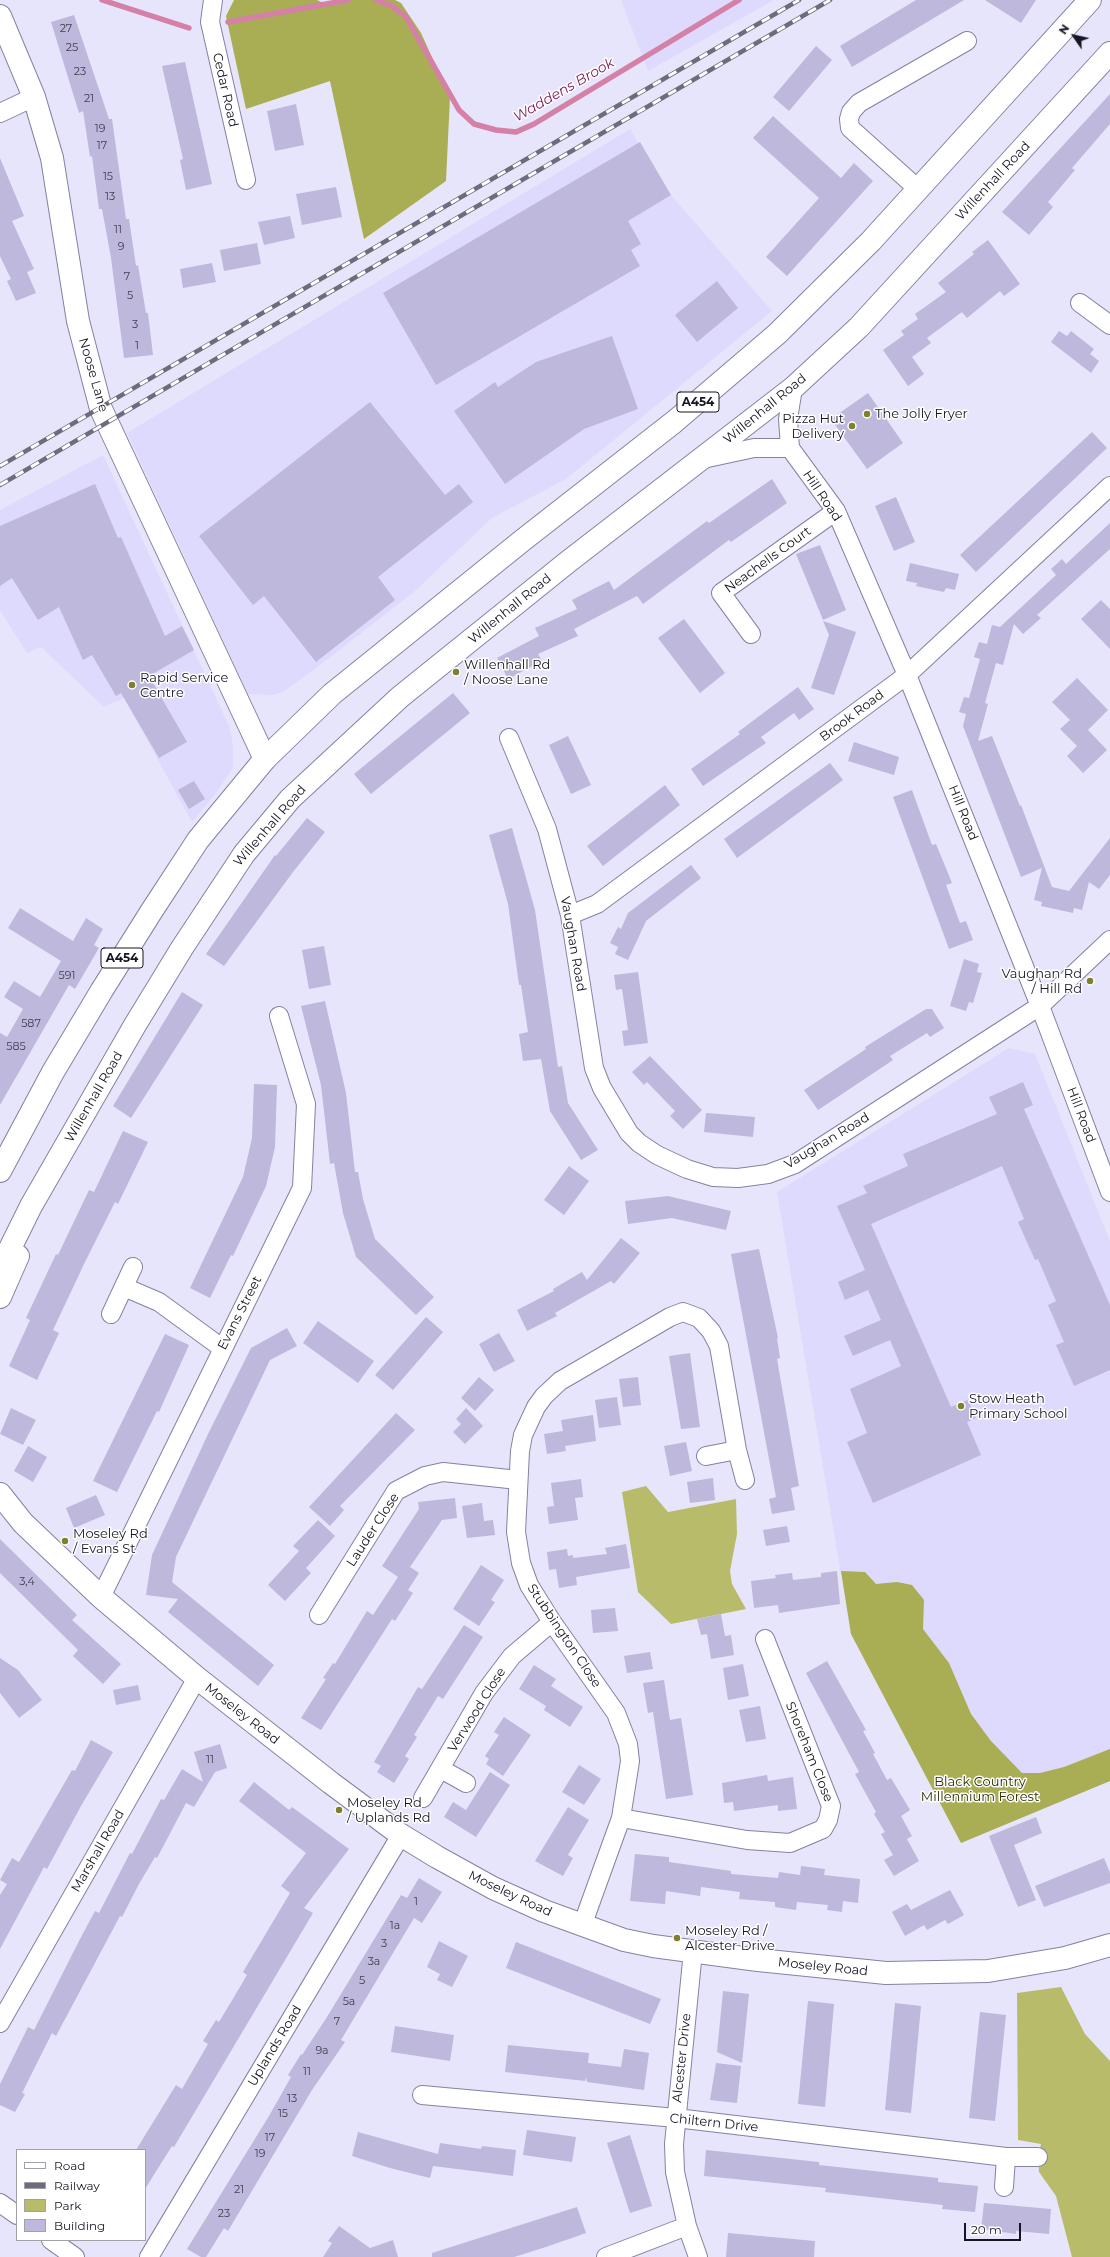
<!DOCTYPE html>
<html>
<head>
<meta charset="utf-8">
<style>
	body { margin:0 }
	#map { position:relative; width:1110px; height:2257px; overflow:hidden; background:#e7e5fb; font-family:Montserrat,sans-serif }
	canvas { display:block }
	.legend { position:absolute; left:16px; top:2149px; width:130px; height:92px; box-sizing:border-box; background:#fff; border:1px solid #a2a1a7; margin:0; padding:5px 7px; list-style:none; font-size:12px; color:#171522 }
	.legend li { display:flex; align-items:center; gap:8px; height:20px }
	.legend b { width:20px; border:1px solid #a2a1a7 }
	.north { position:absolute; left:1054px; top:16px; width:40px; height:40px; -webkit-text-stroke:3px #fff; paint-order:stroke; rotate:304deg; font-size:11px; font-weight:700; line-height:16px; text-align:center; color:#171522 }
	.north::after { content:''; display:block; margin:auto; width:14px; height:18px; background:#171522; clip-path:polygon(50% 0,100% 100%,50% 72%,0 100%) }
	.scale { position:absolute; left:964px; top:2223px; width:57px; height:18px; box-sizing:border-box; border:2px solid #171522; border-top:0; padding-left:5px; font-size:12px; line-height:14px; white-space:nowrap; color:#171522; -webkit-text-stroke:3px #fff; paint-order:stroke }
</style>
</head>
<body>
<div id="map">
<canvas width="1110" height="2257"></canvas>
<ul class="legend">
<li><b style="height:5px;background:#fff"></b>Road</li>
<li><b style="height:5px;background:#6d6b7c"></b>Railway</li>
<li><b style="height:11px;background:#b8bc6a"></b>Park</li>
<li><b style="height:11px;background:#bdb8dc"></b>Building</li>
</ul>
<div class="north">N</div>
<div class="scale">20 m</div>
</div>
<script>
const context = document.querySelector('canvas').getContext('2d');
context.lineJoin = 'round';
function fill(path, color) { context.fillStyle = color; context.fill(path, 'evenodd'); }
const toPath = rows => new Path2D(rows.map(r => 'M' + r).join(''));
function trace(path, color, width, dash) { context.strokeStyle = color; context.lineWidth = width; context.lineCap = dash ? 'butt' : 'round'; context.setLineDash(dash || []); context.stroke(path); }
function drawText(font, color, halo, rows, align = 'center') {
  context.font = font + ' Montserrat,sans-serif'; context.lineWidth = 3; context.setLineDash([]); context.textBaseline = 'middle'; context.strokeStyle = halo; context.fillStyle = color; for (const [text, x, y, turn = 0] of rows) {
    context.save(); context.translate(x, y); context.rotate((+turn || 0) * Math.PI / 180); context.textAlign = isNaN(turn) ? turn : align; if (halo) context.strokeText(text, 0, 0); context.fillText(text, 0, 0); context.restore();
  }
}
fill(toPath([
	[621,0,774,0,648,71],
	[630,129,671,195,772,311,566,479,492,518,415,591,319,666,283,692,273,695,248,694,127,433],
	[103,455,230,728,233,746,233,768,217,792,192,822,124,698,104,707,41,647,27,653,0,610,0,510],
	[1009,1048,1035,1054,1110,1241,1110,1781,961,1843,851,1634,777,1192]
]), '#dedafd');
fill(toPath([
	[646,1486,668,1512,736,1499,737,1534,730,1571,732,1584,746,1609,671,1624,638,1592,622,1492],
	[1061,1987,1085,2034,1110,2061,1110,2257,1072,2257,1056,2196,1039,2172,1038,2157,1041,2144,1018,2140,1017,1993]
]), '#b8bc6a');
fill(toPath([
	[234,0,317,0,330,6,333,0,395,0,401,3,421,33,450,97,446,181,364,239,330,81,246,109,226,16],
	[841,1571,865,1572,876,1584,897,1582,912,1585,924,1600,923,1629,949,1663,971,1714,991,1741,1022,1773,1040,1773,1064,1767,1110,1749,1110,1781,961,1843,851,1634]
]), '#a9ad53');
trace(toPath([
	[102,0,189,28],
	[376,0,392,6,406,17,459,110,474,124,496,130,516,132,534,124,739,0],
	[228,22,348,0]
]), '#d480a7', 5.5);
fill(toPath([
	[916,0,964,0,852,67,840,46],
	[985,0,1036,0,1021,23],
	[74,15,109,119,112,119,126,219,129,219,136,266,138,265,146,313,148,313,153,355,124,358,111,258,102,209,99,209,92,156,90,157,83,111,79,113,51,22],
	[816,46,832,60,789,111,773,97],
	[185,62,212,184,186,190,180,160,183,159,162,66],
	[1110,94,1110,124,1072,168,1075,170,1048,202,1053,207,1029,235,1002,212],
	[296,104,304,145,275,151,267,111],
	[773,116,841,178,854,163,873,181,787,276,766,257,819,198,753,138],
	[640,142,671,195,628,221,641,244,631,250,640,266,436,385,383,293],
	[0,158,24,216,12,221,34,269,27,272,36,293,16,301,7,281,11,279,0,256],
	[336,187,342,217,302,225,296,194],
	[290,216,295,238,264,245,258,222],
	[988,240,1020,284,1004,296,1000,291,967,318,962,312,927,338,931,343,912,357,924,374,908,386,883,350,904,335,901,331,918,319,915,314,946,292,938,283,974,254,972,252],
	[257,243,261,264,224,271,220,250],
	[212,263,216,282,183,288,180,269],
	[717,281,738,308,697,342,675,315],
	[1059,331,1067,336,1071,331,1094,349,1090,354,1099,361,1091,373,1051,342],
	[612,336,638,409,584,429,505,484,454,411,495,382,498,387,536,362],
	[868,393,903,443,867,469,831,419],
	[370,402,445,495,459,484,473,502,378,577,395,600,316,662,264,596,253,605,199,536],
	[1092,432,1107,448,976,572,960,555],
	[772,479,787,503,731,542,729,540,643,604,637,596,574,629,578,636,538,654,542,661,508,679,497,658,539,636,535,628,577,609,572,600,609,581,614,590,707,521,709,523],
	[95,484,118,538,121,537,165,636,182,626,194,650,149,676,187,742,159,758,121,693,116,696,92,655,83,660,59,607,38,620,12,578,0,586,0,526],
	[896,497,915,542,894,551,875,506],
	[1110,523,1110,549,1037,615,1041,618,1023,634,1014,624,1003,665,996,663,985,703,988,704,978,741,992,736,1020,806,1021,805,1052,887,1069,891,1110,838,1110,875,1099,889,1089,882,1082,910,1074,908,1073,913,1041,906,1042,902,1034,900,1042,868,1021,877,963,726,966,714,959,712,964,697,969,698,980,659,974,657,979,642,987,644,992,625,1000,627,1056,575,1051,569,1062,559,1066,564],
	[820,545,846,610,823,620,796,554],
	[910,563,959,574,955,590,946,588,944,592,916,586,917,583,906,581],
	[1101,600,1110,609,1110,649,1081,619],
	[684,619,725,673,700,693,658,638],
	[823,621,856,632,834,695,811,688,829,635],
	[1077,678,1108,710,1088,730,1107,750,1083,773,1067,756,1077,746,1060,729,1070,720,1052,702],
	[798,687,814,709,799,720,794,713,761,737,766,743,703,786,691,769,740,734,738,732],
	[453,693,470,713,371,794,354,774],
	[568,736,591,785,571,794,549,745],
	[854,742,899,757,894,775,848,761],
	[830,763,843,780,737,858,724,839],
	[194,781,205,799,189,809,178,790],
	[665,785,680,805,603,866,587,846],
	[912,790,932,845,936,844,952,883,946,885,960,923,966,921,973,940,949,949,893,797],
	[307,818,325,832,293,872,224,966,206,954,275,855,276,856],
	[512,828,535,910,558,1067,562,1066,568,1103,598,1150,581,1160,550,1111,541,1059,523,1061,519,1034,528,1032,521,985,519,985,508,904,489,835],
	[691,865,701,878,646,921,628,960,615,954,618,947,610,943,618,927,621,929,628,913],
	[20,908,73,941,86,918,103,929,94,945,99,948,75,989,69,985,0,1105,0,1033,7,1037,23,1009,4,997,14,981,40,997,61,961,8,928],
	[324,946,331,985,309,989,302,950],
	[964,959,979,964,977,972,982,973,973,1003,969,1002,966,1011,950,1006],
	[638,972,648,1043,624,1046,622,1031,628,1030,622,989,616,990,614,975],
	[182,992,203,1005,131,1118,113,1106],
	[325,1001,346,1093,355,1172,358,1172,363,1199,375,1239,434,1297,416,1315,356,1257,343,1213,334,1163,330,1164,321,1085,301,1006],
	[926,1009,932,1009,944,1028,930,1037,927,1033,890,1056,893,1060,818,1110,804,1090,866,1049,865,1047],
	[650,1056,702,1110,683,1129,670,1116,675,1111,647,1082,644,1085,632,1072],
	[1023,1082,1033,1105,1024,1109,1110,1305,1110,1370,1074,1386,1056,1345,1064,1342,1048,1305,1056,1301,1038,1259,1035,1260,1018,1222,1024,1219,1002,1166,871,1224,951,1407,968,1400,976,1418,967,1422,981,1455,873,1503,847,1442,867,1433,850,1389,901,1366,890,1340,853,1356,844,1336,881,1320,868,1290,845,1300,838,1282,865,1270,837,1206,867,1193,863,1186,908,1166,903,1154,997,1114,989,1097],
	[254,1084,277,1085,275,1147,266,1186,233,1256,231,1255,210,1298,190,1288,243,1177,252,1138],
	[706,1113,755,1117,753,1137,704,1132],
	[123,1131,148,1142,118,1204,115,1202,85,1262,53,1330,59,1333,37,1380,9,1366,30,1320,26,1318,56,1254,58,1255,89,1190,94,1192],
	[569,1166,589,1181,564,1215,544,1200],
	[668,1196,731,1211,726,1230,672,1218,628,1224,625,1201],
	[621,1238,640,1253,614,1284,611,1281,555,1313,557,1316,527,1331,517,1310,554,1291,553,1289,582,1272,587,1280],
	[759,1249,778,1338,777,1338,780,1358,777,1359,799,1486,791,1488,795,1510,772,1514,769,1499,776,1497,731,1254],
	[426,1317,443,1332,393,1390,375,1375],
	[318,1321,374,1361,358,1383,303,1343],
	[287,1328,297,1346,270,1360,176,1557,172,1582,274,1665,258,1686,168,1612,178,1599,146,1595,152,1555,208,1434,251,1348],
	[499,1333,515,1361,494,1372,479,1344],
	[165,1334,189,1345,159,1412,157,1411,117,1492,93,1481],
	[690,1353,700,1427,681,1429,669,1356],
	[479,1377,494,1390,475,1411,461,1398],
	[638,1377,641,1405,623,1407,619,1379],
	[617,1397,621,1425,599,1428,595,1400],
	[11,1408,36,1420,23,1445,0,1434],
	[466,1408,483,1426,465,1444,453,1432,461,1424,456,1419],
	[396,1413,415,1430,340,1506,344,1510,330,1526,309,1507],
	[593,1415,596,1441,565,1446,566,1451,547,1454,544,1434,563,1431,561,1420],
	[686,1442,692,1471,670,1476,664,1446],
	[28,1446,47,1457,33,1482,14,1471],
	[713,1478,715,1500,690,1503,687,1482],
	[581,1479,583,1497,575,1498,578,1520,549,1524,547,1507,554,1506,551,1483],
	[96,1495,105,1515,74,1528,66,1508],
	[455,1498,457,1518,442,1520,410,1567,419,1573,408,1590,413,1593,395,1621,392,1619,321,1730,301,1718,326,1679,323,1678,333,1663,335,1664,367,1611,373,1615,398,1577,382,1566,419,1509,418,1502],
	[482,1503,484,1521,493,1520,495,1535,467,1538,462,1506],
	[318,1520,335,1536,306,1568,311,1573,285,1601,268,1585,299,1551,293,1546],
	[787,1526,790,1542,766,1546,763,1530],
	[0,1539,77,1615,72,1620,121,1664,103,1684,73,1656,78,1650,0,1573],
	[626,1544,630,1568,576,1577,577,1585,559,1588,556,1569,549,1570,547,1552,567,1549,568,1556,573,1555,573,1558,607,1554,605,1548],
	[481,1565,504,1580,491,1600,495,1602,479,1626,453,1609],
	[837,1571,840,1604,779,1613,778,1605,754,1608,751,1581,776,1578,775,1575,792,1573,793,1580,821,1577,821,1573],
	[615,1608,618,1631,593,1633,591,1610],
	[721,1614,725,1636,731,1635,734,1655,711,1659,707,1634,701,1635,697,1619],
	[464,1625,483,1637,443,1699,438,1696,414,1735,417,1737,405,1756,409,1759,394,1783,377,1772,381,1766,374,1762,418,1687,422,1689],
	[650,1652,653,1669,627,1673,624,1656],
	[0,1658,18,1670,42,1700,19,1718,0,1693],
	[827,1661,866,1730,863,1731,875,1753,873,1754,887,1780,891,1778,910,1810,901,1816,912,1836,907,1839,919,1861,894,1876,884,1860,893,1855,881,1834,885,1832,874,1814,876,1812,855,1774,859,1772,806,1673],
	[743,1664,749,1696,728,1700,723,1668],
	[534,1665,556,1679,551,1686,583,1707,570,1727,544,1710,546,1706,519,1689],
	[664,1680,670,1720,681,1718,693,1795,666,1799,653,1712,648,1713,643,1683],
	[138,1685,141,1700,116,1705,113,1690],
	[760,1706,766,1739,746,1742,739,1710],
	[504,1717,531,1735,503,1776,486,1764,489,1759,485,1756,499,1735,494,1732],
	[91,1740,113,1752,81,1806,47,1869,44,1867,0,1949,0,1895,7,1884,0,1880,12,1858,19,1862,72,1770,75,1771],
	[220,1744,227,1768,215,1772,194,1807,186,1803,157,1858,155,1857,139,1884,122,1917,120,1916,56,2036,52,2033,22,2093,25,2094,15,2112,0,2105,0,2084,28,2027,34,2030,80,1939,95,1911,99,1913,130,1853,132,1854,161,1799,164,1800,182,1769,203,1782,194,1752],
	[579,1765,601,1779,584,1805,562,1792],
	[490,1772,510,1785,476,1837,444,1817,453,1802,466,1810],
	[767,1775,768,1781,793,1777,797,1809,778,1811,778,1805,734,1811,733,1802,724,1803,722,1783],
	[254,1782,289,1810,292,1807,349,1849,304,1908,313,1913,174,2147,172,2146,145,2189,145,2150,136,2150,176,2085,182,2089,208,2044,203,2041,216,2020,219,2022,234,1997,247,1975,243,1972,290,1893,281,1886,306,1853,239,1801],
	[568,1807,589,1820,568,1855,573,1858,563,1876,535,1861],
	[1036,1817,1042,1833,1014,1845,1036,1900,1018,1907,989,1836],
	[635,1854,669,1857,669,1862,731,1871,731,1874,778,1878,779,1872,800,1875,801,1866,825,1869,824,1875,860,1879,858,1903,843,1901,842,1912,827,1910,828,1905,797,1902,796,1910,775,1907,775,1902,739,1899,740,1892,701,1887,700,1896,666,1891,665,1904,630,1901],
	[1104,1858,1110,1873,1110,1883,1044,1907,1035,1886],
	[419,1878,442,1892,422,1923,414,1918,341,2040,345,2042,312,2090,228,2231,224,2228,206,2257,201,2257,187,2249,269,2116,291,2077,288,2075,301,2054,302,2055,327,2017,401,1895,407,1898],
	[950,1890,964,1915,948,1924,945,1920,927,1930,924,1925,905,1936,892,1912,907,1904,911,1910],
	[439,1941,468,1956,452,1987,437,1980,440,1974,427,1967],
	[516,1942,661,1999,650,2024,506,1968],
	[723,1991,749,1994,742,2063,717,2052],
	[808,2001,834,2004,825,2107,798,2104],
	[895,2003,921,2006,911,2113,885,2110],
	[980,2012,1006,2015,995,2121,969,2118],
	[395,2026,454,2035,450,2061,391,2052],
	[508,2045,589,2053,588,2063,621,2067,624,2049,649,2053,644,2090,587,2082,586,2077,585,2081,505,2072],
	[716,2063,741,2066,737,2103,710,2100],
	[527,2130,576,2137,572,2162,523,2155],
	[358,2132,438,2154,440,2143,481,2149,482,2146,516,2150,513,2176,433,2166,430,2178,390,2168,352,2156],
	[630,2135,652,2206,630,2213,607,2143],
	[706,2150,819,2162,819,2165,938,2178,938,2182,978,2186,975,2212,942,2209,943,2205,825,2192,826,2188,704,2176],
	[984,2203,1051,2209,1049,2234,1016,2231,1016,2234,981,2229],
	[577,2207,586,2233,546,2247,514,2257,432,2257,432,2253],
	[339,2226,370,2248,393,2240,398,2257,323,2257,332,2243,328,2241],
	[728,2233,815,2241,814,2257,726,2257]
]), '#bdb8dc');
const minor = toPath([
	[213,0,210,22,246,180],
	[0,113,34,97],
	[918,189,850,128,849,119,851,112,859,103,967,41],
	[1080,303,1110,325],
	[793,388,788,419,790,448,836,511,907,675,1040,1006,1110,1192],
	[703,459,754,448,790,448],
	[751,634,721,593,836,511],
	[509,738,547,829,570,915,594,1068,602,1088,629,1133,639,1143,657,1155,687,1169,713,1177,738,1178,768,1174,795,1164,1040,1006,1110,940],
	[570,915,597,904,907,675,1110,486],
	[124,1287,159,1302,222,1348],
	[111,1314,133,1267],
	[706,1456,737,1450],
	[101,1597,302,1188,306,1104,279,1016],
	[319,1615,396,1491,425,1476,443,1472,518,1480],
	[441,1769,466,1783],
	[423,1798,484,1693,512,1656,552,1622],
	[621,1818,747,1840,790,1843,823,1829,828,1820,831,1806,765,1639],
	[582,1926,621,1818,630,1761,628,1744,616,1713,552,1622,529,1585,521,1563,516,1532,520,1451,523,1435,536,1407,544,1396,560,1381,670,1317,683,1312,699,1318,711,1331,719,1346,737,1450,745,1480],
	[693,1951,674,2144,675,2172,687,2226,698,2257],
	[0,2023,197,1678],
	[422,2095,676,2118,1006,2157,1038,2157],
	[1004,2187,1006,2157],
	[0,2203,17,2215],
	[51,2240,75,2257],
	[149,2257,401,1835],
	[606,2257,687,2226]
]);
const tertiary = toPath([
	[0,16,34,97,52,158,78,321,101,409,265,759],
	[0,1494,23,1523,101,1597,197,1678,331,1783,401,1835,437,1857,493,1888,544,1911,624,1940,653,1946,758,1960,886,1973,988,1971,1065,1958,1110,1945]
]);
const trunk = toPath([
	[0,1171,53,1072,102,990,151,912,198,840,265,759,332,694,523,540,674,422,777,334,871,241,1090,0],
	[0,1269,31,1206,135,1025,182,948,244,854,290,799,400,697,569,561,793,388,859,327,1110,53],
	[0,1297,18,1256]
]);
trace(minor, '#8581a2', 20);
trace(tertiary, '#8581a2', 24);
trace(trunk, '#8581a2', 24);
trace(minor, '#fff', 18);
trace(tertiary, '#fff', 22);
trace(trunk, '#fff', 22);
const rail = toPath([
	[0,466,799,0],
	[0,485,830,0]
]);
trace(rail, '#6d6b7c', 4.5);
trace(rail, '#fff', 3, [9]);
for (const [x, y, r, color] of [
	[867,414,4,"#7e812a"],
	[852,426,4,"#7e812a"],
	[456,672,4,"#7e812a"],
	[132,685,4,"#7e812a"],
	[1090,981,4,"#7e812a"],
	[961,1406,4,"#7e812a"],
	[65,1541,4,"#7e812a"],
	[339,1810,4,"#7e812a"],
	[677,1938,4,"#7e812a"]
]) { const dot = new Path2D(); dot.arc(x, y, r, 0, 2 * Math.PI); context.fillStyle = color; context.fill(dot); trace(dot, '#fff', 1.5); }
drawText('11px', '#403e50', null, [
	["27",66,29],
	["25",72,48],
	["23",80,72],
	["21",89,99],
	["19",100,129],
	["17",102,146],
	["15",108,177],
	["13",110,197],
	["11",118,230],
	["9",121,247],
	["7",127,277],
	["5",130,296],
	["3",135,325],
	["1",137,346],
	["591",67,976],
	["587",31,1024],
	["585",16,1047],
	["3,4",27,1582],
	["11",210,1760],
	["1",416,1902],
	["1a",395,1926],
	["3",384,1944],
	["3a",374,1962],
	["5",362,1981],
	["5a",349,2002],
	["7",337,2022],
	["9a",322,2051],
	["11",307,2072],
	["13",292,2099],
	["15",283,2114],
	["17",270,2138],
	["19",260,2154],
	["21",239,2190],
	["23",224,2214]
]);
for (const [x, y, w] of [
	[698,402,42],
	[122,958,42]
]) { const box = new Path2D(); box.roundRect(x - w / 2, y - 10, w, 20, 3); context.fillStyle = '#fff'; context.fill(box); trace(box, '#171522', 1); }
drawText('bold 12px', '#171522', null, [
	["A454",698,402],
	["A454",122,958]
]);
drawText('13px', '#171522', '#fff', [
	["Cedar Road",225,90,77],
	["Willenhall Road",993,181,-47],
	["Noose Lane",93,375,74],
	["Willenhall Road",765,409,-39],
	["Hill Road",822,496,56],
	["Neachells Court",768,560,-36],
	["Willenhall Road",510,609,-39],
	["Brook Road",852,716,-37],
	["Hill Road",963,813,68],
	["Willenhall Road",270,826,-49],
	["Vaughan Road",573,944,80],
	["Willenhall Road",94,1097,-60],
	["Hill Road",1081,1115,69],
	["Vaughan Road",827,1141,-31],
	["Evans Street",240,1313,-63],
	["Lauder Close",373,1530,-57],
	["Stubbington Close",564,1636,56],
	["Verwood Close",477,1710,-58],
	["Moseley Road",242,1714,38],
	["Shoreham Close",809,1752,68],
	["Marshall Road",98,1851,-60],
	["Moseley Road",510,1894,25],
	["Moseley Road",823,1967,6],
	["Uplands Road",275,2046,-59],
	["Alcester Drive",682,2058,-84],
	["Chiltern Drive",714,2123,6]
]);
drawText('13px', '#171522', '#fff', [
	["The Jolly Fryer",875,414],
	["Pizza Hut",844,419,"right"],
	["Delivery",844,434,"right"],
	["Willenhall Rd",464,665],
	["/ Noose Lane",464,680],
	["Rapid Service",140,678],
	["Centre",140,693],
	["Vaughan Rd",1082,974,"right"],
	["/ Hill Rd",1082,989,"right"],
	["Stow Heath",969,1399],
	["Primary School",969,1414],
	["Moseley Rd",73,1534],
	["/ Evans St",73,1549],
	["Moseley Rd",347,1803],
	["/ Uplands Rd",347,1818],
	["Moseley Rd /",685,1931],
	["Alcester Drive",685,1946]
], 'left');
drawText('13px', '#2d2e06', '#fff', [
	["Black Country",980,1782],
	["Millennium Forest",980,1797]
]);
drawText('italic 14px', '#7b1750', '#fff', [
	["Waddens Brook",564,90,-30]
]);
</script>
</body>
</html>
